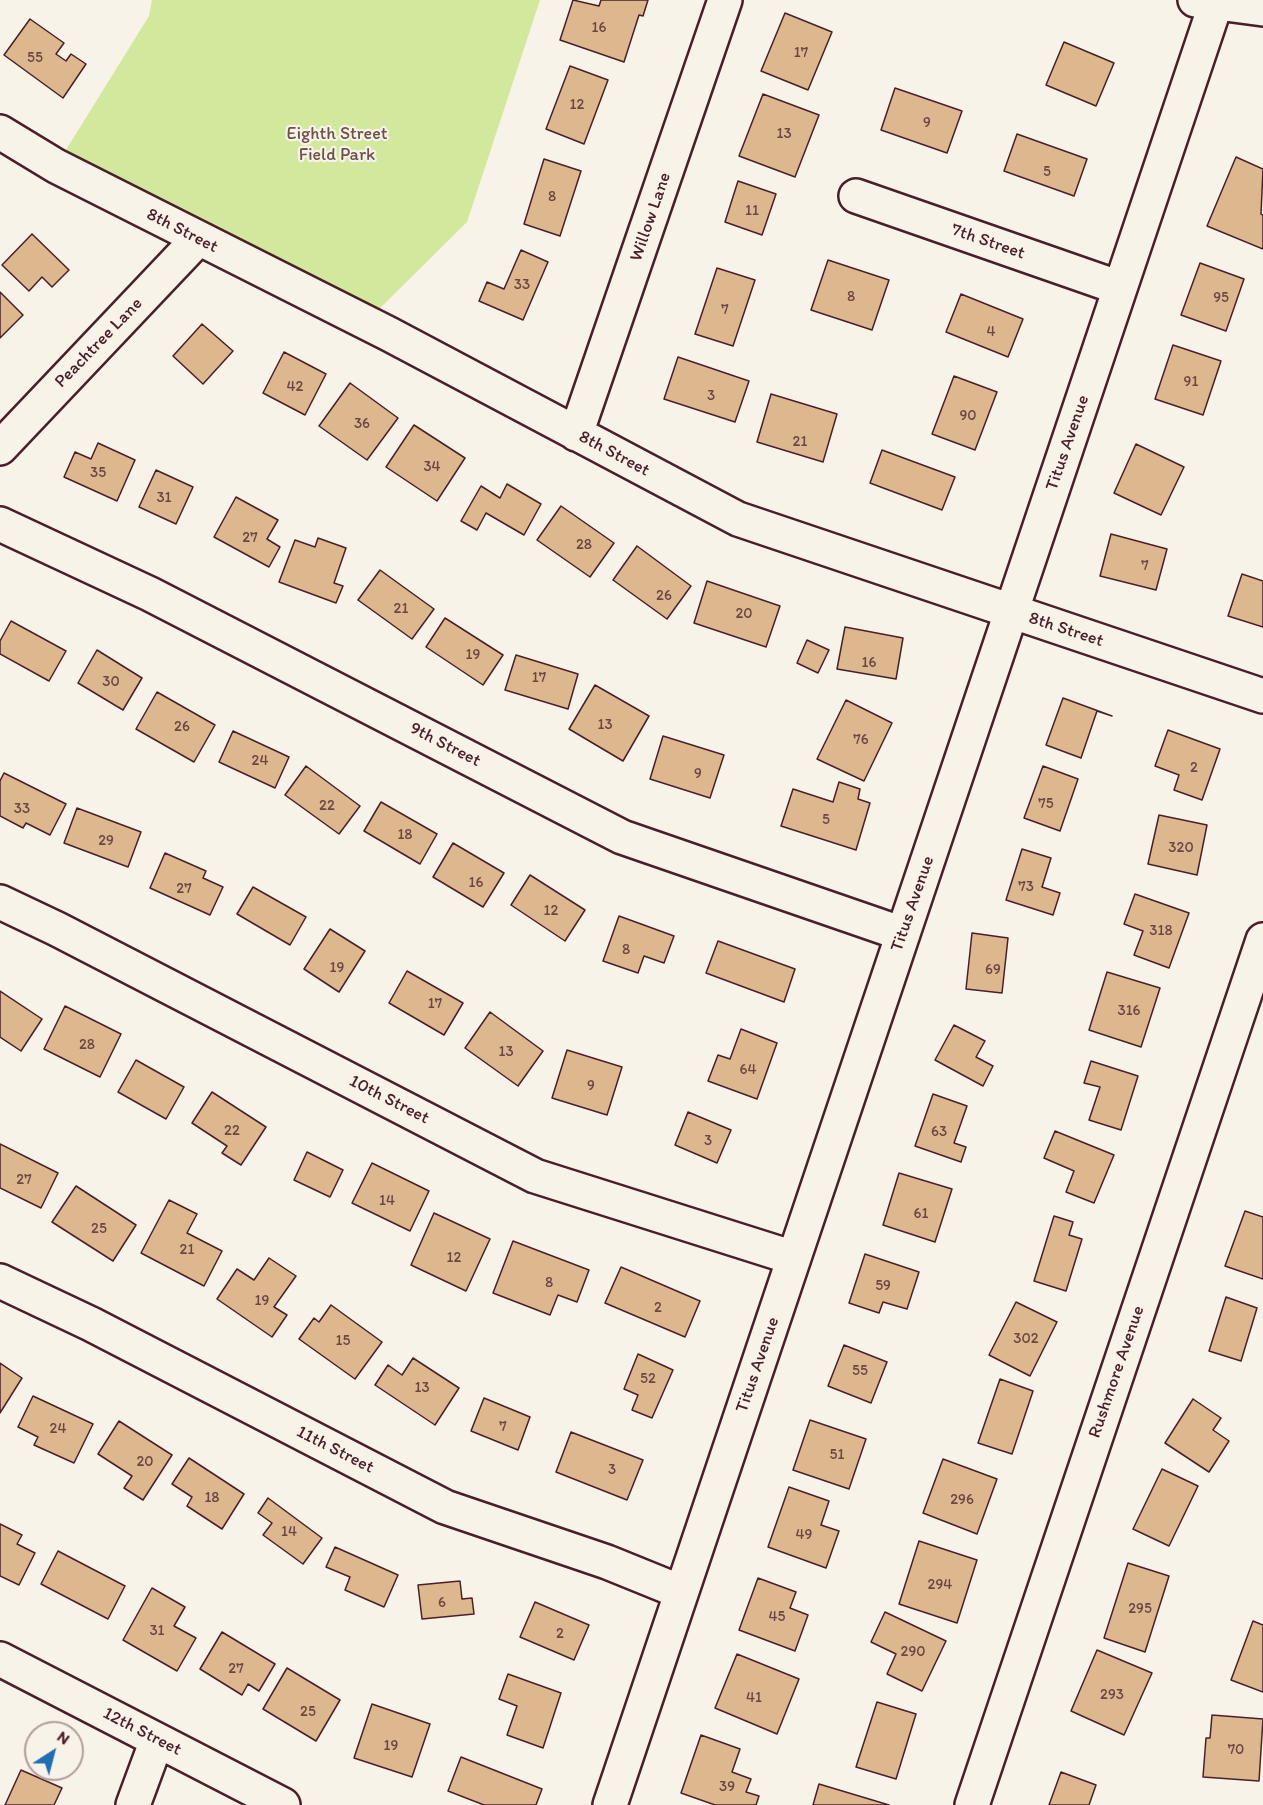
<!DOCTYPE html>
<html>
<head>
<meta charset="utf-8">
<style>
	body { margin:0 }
	#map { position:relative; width:1263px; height:1805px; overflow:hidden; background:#f7f3e8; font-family:Itim,sans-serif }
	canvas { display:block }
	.north { position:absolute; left:24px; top:1721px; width:60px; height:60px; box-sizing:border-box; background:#f7f3e8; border:2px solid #b29e9c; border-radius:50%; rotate:36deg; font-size:16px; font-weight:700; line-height:24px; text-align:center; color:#4a1f2b }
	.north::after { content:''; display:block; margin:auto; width:21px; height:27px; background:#1f6fb2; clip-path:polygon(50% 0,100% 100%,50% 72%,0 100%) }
</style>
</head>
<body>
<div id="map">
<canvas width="1263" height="1805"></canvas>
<div class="north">N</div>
</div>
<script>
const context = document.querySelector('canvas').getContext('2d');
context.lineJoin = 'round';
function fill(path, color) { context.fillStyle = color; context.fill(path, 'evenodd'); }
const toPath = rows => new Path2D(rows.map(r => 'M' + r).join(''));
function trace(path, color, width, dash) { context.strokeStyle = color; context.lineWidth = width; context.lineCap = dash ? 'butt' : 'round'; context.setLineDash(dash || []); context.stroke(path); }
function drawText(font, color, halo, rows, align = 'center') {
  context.font = font + ' Itim,sans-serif'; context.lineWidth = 4.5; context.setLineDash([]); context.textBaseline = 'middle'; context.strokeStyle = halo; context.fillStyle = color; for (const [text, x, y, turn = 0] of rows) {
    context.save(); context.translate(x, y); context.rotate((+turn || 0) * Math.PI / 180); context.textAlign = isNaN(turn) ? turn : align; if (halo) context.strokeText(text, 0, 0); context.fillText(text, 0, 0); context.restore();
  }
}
fill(toPath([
	[152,0,540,0,467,222,367,321,56,166,149,16]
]), '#d1e89d');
const building = toPath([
	[573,0,599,6,601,0,648,0,643,16,639,15,624,62,560,40,573,0],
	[785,13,832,32,808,90,761,71,785,13],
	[30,19,64,43,56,54,66,61,71,54,86,64,63,98,4,55,30,19],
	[1064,42,1114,63,1096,106,1046,85,1064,42],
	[570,66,608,80,584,144,546,129,570,66],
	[895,88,962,111,947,153,881,130,895,88],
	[763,94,819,115,795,177,739,156,763,94],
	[1017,134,1087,159,1074,196,1004,171,1017,134],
	[1236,157,1263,169,1261,214,1263,215,1263,249,1207,226,1236,157],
	[544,159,581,171,560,236,524,224,544,159],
	[738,181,776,194,762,235,725,222,738,181],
	[32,234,69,270,52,287,42,277,29,291,2,265,32,234],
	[521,250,548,262,523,320,479,301,487,282,504,289,521,250],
	[828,260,889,280,872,330,811,310,828,260],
	[1200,263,1244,279,1226,331,1181,315,1200,263],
	[717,268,755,280,733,346,695,334,717,268],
	[0,292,23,315,0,338,0,292],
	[961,294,1023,319,1008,357,946,332,961,294],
	[202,324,233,351,203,384,173,356,202,324],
	[1173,345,1221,361,1203,415,1155,399,1173,345],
	[284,352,326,374,305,415,263,393,284,352],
	[678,357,749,381,735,422,664,399,678,357],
	[954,376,997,392,975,450,932,434,954,376],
	[350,383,398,418,367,460,319,426,350,383],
	[771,394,837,414,823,462,757,442,771,394],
	[414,425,465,458,437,501,386,467,414,425],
	[98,443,135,460,117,501,64,477,75,452,91,459,98,443],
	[1136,444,1184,467,1161,515,1114,493,1136,444],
	[882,450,955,477,942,510,870,483,882,450],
	[156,470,193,487,176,524,139,507,156,470],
	[507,484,541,504,524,535,486,513,477,530,461,521,481,486,500,498,507,484],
	[236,497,278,520,267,539,280,547,269,567,214,537,236,497],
	[561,506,614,543,590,577,537,540,561,506],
	[1111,534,1167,549,1156,590,1100,576,1111,534],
	[318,538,346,548,334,583,343,586,336,603,279,582,295,540,315,547,318,538],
	[637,546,691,586,667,619,613,580,637,546],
	[380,570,434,609,412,639,358,600,380,570],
	[1242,574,1263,581,1263,627,1228,616,1242,574],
	[707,581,780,606,766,647,694,623,707,581],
	[445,618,503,655,483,685,426,647,445,618],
	[11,621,66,651,49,681,0,654,0,641,11,621],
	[845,627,903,638,896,679,837,669,845,627],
	[807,640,829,650,818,673,797,663,807,640],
	[97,650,142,678,123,710,78,683,97,650],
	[516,655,578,674,568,709,505,690,516,655],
	[595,685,649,716,623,761,569,729,595,685],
	[157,692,215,725,194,762,136,729,157,692],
	[1063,698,1112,716,1097,711,1081,758,1046,745,1063,698],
	[846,700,892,723,864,781,817,759,846,700],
	[1168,730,1220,749,1202,800,1174,790,1179,775,1155,766,1168,730],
	[233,731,289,757,275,788,219,762,233,731],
	[663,736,724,755,710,798,650,779,663,736],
	[306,766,360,806,339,834,285,795,306,766],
	[1043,766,1078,779,1060,831,1024,818,1043,766],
	[4,773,66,804,50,835,26,823,23,828,0,816,0,781,4,773],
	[839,782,860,789,858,799,870,803,856,850,781,826,793,789,833,802,839,782],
	[381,802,437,834,420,864,364,831,381,802],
	[77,808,141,832,128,867,64,843,77,808],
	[1159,815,1207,825,1197,875,1148,864,1159,815],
	[453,843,504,873,483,907,433,877,453,843],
	[1022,849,1051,858,1042,887,1060,893,1053,915,1006,900,1022,849],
	[165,853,206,871,203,878,223,887,210,915,150,888,165,853],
	[530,875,585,910,565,941,511,905,530,875],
	[253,887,306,917,290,945,237,914,253,887],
	[1135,894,1189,913,1169,968,1134,955,1143,931,1124,924,1135,894],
	[619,916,674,936,664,963,644,956,638,973,603,961,619,916],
	[330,929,365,951,339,992,304,969,330,929],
	[972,933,1008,938,1002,993,966,989,972,933],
	[718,941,795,969,784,1002,706,973,718,941],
	[407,971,463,1003,444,1035,389,1003,407,971],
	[1107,972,1160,988,1141,1047,1089,1030,1107,972],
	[0,991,42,1019,21,1051,0,1037,0,991],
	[65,1006,121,1034,100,1077,44,1049,65,1006],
	[490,1012,543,1051,518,1086,465,1048,490,1012],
	[954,1025,985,1041,976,1057,993,1066,983,1086,935,1060,954,1025],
	[741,1029,777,1043,757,1099,708,1081,718,1055,730,1059,741,1029],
	[567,1050,622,1067,607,1115,552,1098,567,1050],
	[136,1060,184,1087,166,1119,118,1092,136,1060],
	[1091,1061,1138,1076,1121,1130,1089,1120,1100,1087,1084,1083,1091,1061],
	[212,1092,266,1127,241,1165,222,1153,227,1146,192,1123,212,1092],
	[933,1094,967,1106,954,1143,966,1147,961,1162,915,1146,933,1094],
	[688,1112,731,1130,717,1163,675,1145,688,1112],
	[1055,1131,1114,1155,1094,1203,1066,1192,1074,1171,1044,1158,1055,1131],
	[0,1144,58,1173,41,1208,0,1188,0,1144],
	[307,1152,343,1170,330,1197,294,1180,307,1152],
	[372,1163,429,1191,410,1231,352,1203,372,1163],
	[899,1173,952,1189,935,1242,883,1225,899,1173],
	[76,1186,136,1225,113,1261,52,1222,76,1186],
	[169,1200,197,1214,187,1233,222,1251,204,1286,141,1253,169,1200],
	[1245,1211,1263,1217,1263,1279,1225,1266,1245,1211],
	[434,1213,490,1239,466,1291,411,1265,434,1213],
	[1054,1216,1073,1222,1069,1235,1082,1239,1066,1291,1034,1281,1054,1216],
	[513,1241,589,1270,577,1302,558,1295,550,1315,493,1293,513,1241],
	[865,1254,919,1272,907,1309,883,1302,879,1313,849,1303,865,1254],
	[269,1258,296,1276,274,1307,287,1315,272,1337,217,1299,237,1269,254,1280,269,1258],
	[621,1267,700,1301,685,1337,605,1303,621,1267],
	[1226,1297,1257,1308,1241,1361,1209,1351,1226,1297],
	[1016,1302,1057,1322,1030,1376,989,1355,1016,1302],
	[331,1305,382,1342,355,1379,299,1339,314,1318,319,1322,331,1305],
	[844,1345,887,1362,871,1403,828,1386,844,1345],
	[638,1354,673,1370,652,1418,632,1410,638,1395,624,1389,638,1354],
	[413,1358,459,1388,435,1425,375,1385,388,1365,402,1375,413,1358],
	[0,1363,22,1378,0,1413,0,1363],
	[1000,1379,1033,1391,1012,1454,978,1443,1000,1379],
	[33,1396,93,1424,74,1463,34,1445,38,1437,18,1427,33,1396],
	[484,1398,530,1417,518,1450,471,1431,484,1398],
	[1193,1399,1221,1418,1213,1430,1229,1441,1209,1472,1165,1443,1193,1399],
	[810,1420,866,1439,849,1489,793,1470,810,1420],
	[119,1421,172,1455,143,1500,124,1488,132,1476,98,1454,119,1421],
	[571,1432,643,1460,627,1500,556,1472,571,1432],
	[189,1458,244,1494,222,1529,187,1506,192,1497,172,1484,189,1458],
	[943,1459,997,1479,977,1534,923,1513,943,1459],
	[1162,1469,1198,1486,1169,1546,1133,1529,1162,1469],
	[789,1487,829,1501,821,1525,839,1531,826,1568,768,1547,789,1487],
	[268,1498,322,1538,303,1564,263,1535,272,1523,258,1513,268,1498],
	[0,1524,22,1535,17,1544,35,1553,19,1585,0,1576,0,1524],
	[919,1541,977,1560,957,1623,899,1604,919,1541],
	[335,1547,398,1575,384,1607,345,1590,350,1577,326,1567,335,1547],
	[58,1551,125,1586,108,1619,41,1584,58,1551],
	[1128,1563,1169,1576,1145,1652,1104,1638,1128,1563],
	[758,1578,796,1592,790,1608,808,1615,795,1651,739,1630,758,1578],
	[460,1581,462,1599,472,1598,474,1614,422,1619,418,1585,460,1581],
	[152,1588,185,1607,174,1626,196,1638,177,1671,123,1640,152,1588],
	[535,1602,589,1625,574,1660,520,1637,535,1602],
	[885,1612,946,1641,922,1691,887,1674,896,1654,871,1642,885,1612],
	[1253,1621,1263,1625,1263,1692,1231,1680,1253,1621],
	[222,1632,275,1664,259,1691,248,1684,242,1695,200,1669,222,1632],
	[1097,1650,1152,1673,1124,1735,1071,1711,1097,1650],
	[737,1654,799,1679,777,1734,715,1708,737,1654],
	[287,1668,340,1700,316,1741,263,1709,287,1668],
	[508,1674,561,1693,543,1748,507,1735,517,1706,499,1699,508,1674],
	[877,1702,916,1714,896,1779,856,1767,877,1702],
	[372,1704,430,1724,412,1777,354,1758,372,1704],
	[1212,1715,1263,1719,1259,1781,1203,1777,1206,1738,1210,1738,1212,1715],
	[701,1735,740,1749,732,1772,751,1779,746,1792,759,1796,756,1805,715,1805,681,1793,701,1735],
	[461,1757,542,1789,536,1805,484,1805,448,1791,461,1757],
	[21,1770,62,1788,54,1805,5,1805,21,1770],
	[1061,1772,1096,1785,1089,1805,1049,1805,1061,1772],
	[819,1784,889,1805,813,1805,819,1784]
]);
fill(building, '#ddb78e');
trace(building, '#4a1f2b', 1.5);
const street = toPath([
	[1195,0,1263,9],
	[0,132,56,166,389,334,738,519,1263,696],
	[856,196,1120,288],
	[576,434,725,0],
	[0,448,198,239],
	[0,524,150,594,622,837,903,934],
	[0,902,57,929,535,1176,794,1258],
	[0,1281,91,1324,445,1507,607,1562,681,1592],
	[0,1659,283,1805],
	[133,1805,157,1740],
	[610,1805,1216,3],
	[972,1805,1263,940]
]);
trace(street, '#4a1f2b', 38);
trace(street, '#f7f3e8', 33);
drawText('15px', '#6f4544', null, [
	["16",599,28],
	["17",801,53],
	["55",35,58],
	["12",577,105],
	["9",927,123],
	["13",784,134],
	["5",1047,172],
	["8",552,197],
	["11",752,211],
	["33",522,285],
	["8",851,297],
	["95",1221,298],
	["7",725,310],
	["4",991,332],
	["91",1191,382],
	["42",295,387],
	["3",711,396],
	["90",968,416],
	["36",362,424],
	["21",800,442],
	["34",432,467],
	["35",98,473],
	["31",164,498],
	["27",250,538],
	["28",584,545],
	["7",1145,566],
	["26",664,596],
	["21",401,609],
	["20",744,614],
	["19",473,655],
	["16",869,663],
	["17",539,678],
	["30",111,682],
	["13",605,725],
	["26",182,727],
	["76",861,740],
	["24",260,761],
	["2",1194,768],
	["9",698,774],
	["75",1046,804],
	["22",327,806],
	["33",22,809],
	["5",826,820],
	["18",405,835],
	["29",106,841],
	["320",1181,848],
	["16",476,883],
	["73",1026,887],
	["27",184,889],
	["12",551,911],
	["318",1161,931],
	["8",626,950],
	["19",337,968],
	["69",993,970],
	["17",435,1004],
	["316",1129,1011],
	["28",87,1045],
	["13",506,1052],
	["64",748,1070],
	["9",591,1086],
	["22",232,1131],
	["63",939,1132],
	["3",708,1141],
	["27",24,1180],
	["14",387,1201],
	["61",921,1214],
	["25",99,1229],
	["21",187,1250],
	["12",454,1258],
	["8",549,1283],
	["59",883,1286],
	["19",262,1301],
	["2",658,1308],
	["302",1026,1339],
	["15",343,1341],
	["55",860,1371],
	["52",648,1379],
	["13",422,1388],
	["7",503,1427],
	["24",58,1429],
	["51",837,1455],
	["20",145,1462],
	["3",612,1470],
	["18",212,1498],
	["296",962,1500],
	["14",289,1532],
	["49",804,1535],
	["294",940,1585],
	["6",442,1603],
	["295",1140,1609],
	["45",777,1617],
	["31",157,1631],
	["2",560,1634],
	["290",913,1652],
	["27",236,1669],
	["293",1112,1695],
	["41",754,1698],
	["25",308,1712],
	["19",391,1746],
	["70",1236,1750],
	["39",727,1787]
]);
drawText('18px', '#6c5148', '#f7f3e8', [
	["Eighth Street",337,134],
	["Field Park",337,155]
]);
drawText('18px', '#4a1f2b', '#f7f3e8', [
	["Willow Lane",651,217,-71],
	["8th Street",182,231,27],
	["7th Street",988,242,19],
	["Peachtree Lane",99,343,-46],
	["Titus Avenue",1068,443,-71],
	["8th Street",614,454,28],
	["8th Street",1066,630,18],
	["9th Street",445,745,27],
	["Titus Avenue",913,904,-71],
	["10th Street",389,1100,27],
	["Titus Avenue",758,1365,-71],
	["Rushmore Avenue",1117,1372,-71],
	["11th Street",335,1450,27],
	["12th Street",142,1732,27]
]);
</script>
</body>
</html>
